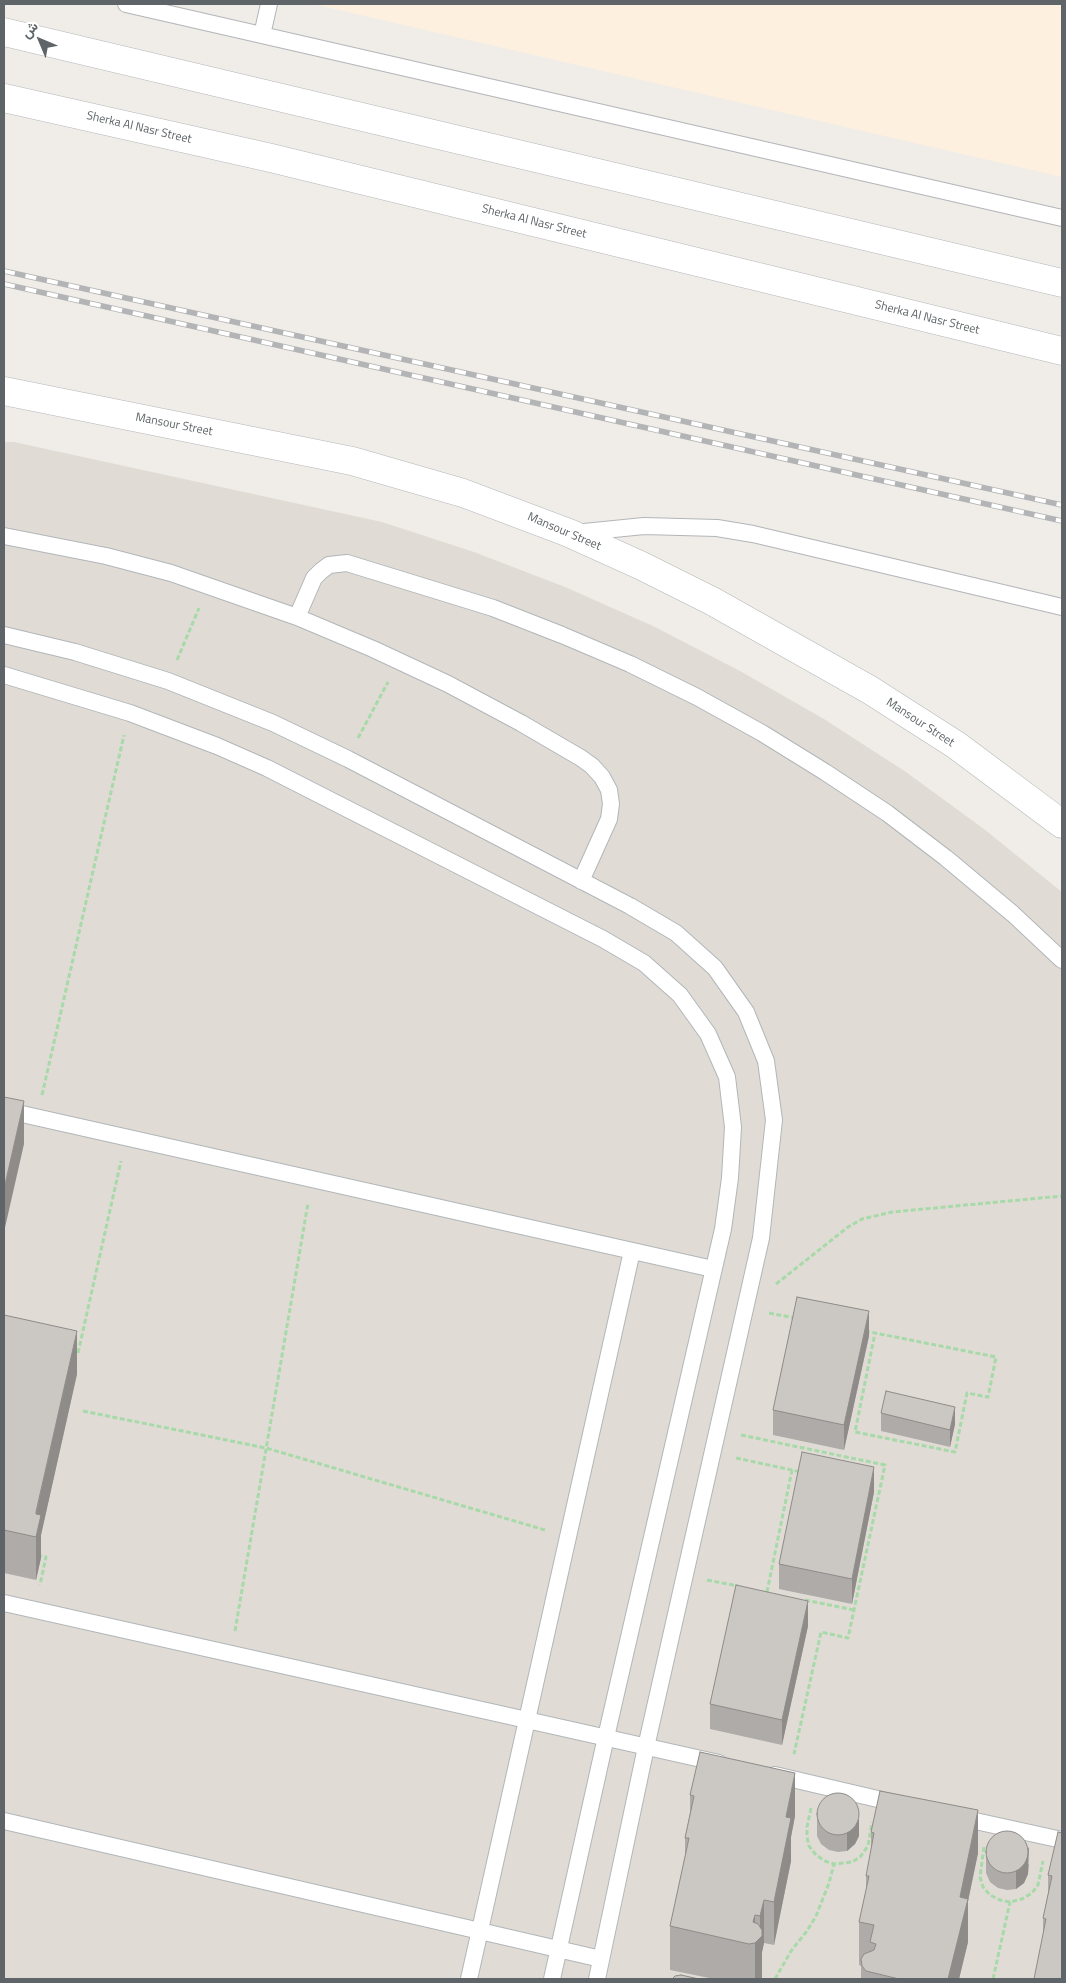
<!DOCTYPE html>
<html>
<head>
<meta charset="utf-8">
<style>
	body { margin:0 }
	#map { position:relative; width:1066px; height:1983px; overflow:hidden; background:#f0ece7; font-family:"Titillium Web",Vazirmatn,sans-serif }
	canvas { display:block }
	.frame { position:absolute; inset:0; border:5px solid #5e6467; pointer-events:none }
	.north { position:absolute; left:15px; top:15px; width:50px; height:50px; -webkit-text-stroke:4px #fff; paint-order:stroke; rotate:315deg; font-size:14px; font-weight:700; line-height:20px; text-align:center; color:#5e6467 }
	.north::after { content:''; display:block; margin:auto; width:18px; height:22px; background:#5e6467; clip-path:polygon(50% 0,100% 100%,50% 72%,0 100%) }
</style>
</head>
<body>
<div id="map">
<canvas width="1066" height="1983"></canvas>
<div class="frame"></div>
<div class="north">ش</div>
</div>
<script>
const context = document.querySelector('canvas').getContext('2d');
context.lineJoin = 'round';
function fill(path, color) { context.fillStyle = color; context.fill(path, 'evenodd'); }
const toPath = rows => new Path2D(rows.map(r => 'M' + r).join(''));
function trace(path, color, width, dash) { context.strokeStyle = color; context.lineWidth = width; context.lineCap = dash ? 'butt' : 'round'; context.setLineDash(dash || []); context.stroke(path); }
function drawText(font, color, halo, rows, align = 'center') {
  context.font = font + ' "Titillium Web",sans-serif'; context.lineWidth = 4; context.setLineDash([]); context.textBaseline = 'middle'; context.strokeStyle = halo; context.fillStyle = color; for (const [text, x, y, turn = 0] of rows) {
    context.save(); context.translate(x, y); context.rotate((+turn || 0) * Math.PI / 180); context.textAlign = isNaN(turn) ? turn : align; if (halo) context.strokeText(text, 0, 0); context.fillText(text, 0, 0); context.restore();
  }
}
fill(toPath([
	[313,4,1062,4,1062,177]
]), '#fef0df');
fill(toPath([
	[4,442,14,442,382,522,474,552,565,587,653,626,740,671,824,719,906,772,984,829,1062,892,1062,1979,4,1979]
]), '#e0dcd5');
const lane = toPath([
	[126,4,1062,218],
	[262,35,269,4],
	[574,533,644,526,717,528,753,534,1062,607],
	[4,536,106,556,171,573,297,617,373,649,448,684,521,723,581,758,592,766,602,777,609,790,611,804,609,819,581,881],
	[297,617,314,578,321,571,329,565,347,563,493,608,562,635,630,664,697,697,762,733,825,772,887,813,946,858,1013,914,1062,960],
	[4,635,75,652,168,681,273,723,348,759,630,906,676,933,715,968,746,1012,766,1061,774,1120,761,1238,646,1747,597,1979],
	[4,675,130,713,217,746,267,768,603,939,644,963,680,995,708,1034,727,1077,733,1127,730,1178,723,1229,606,1737,552,1979],
	[4,1110,713,1269],
	[4,1603,719,1763],
	[775,1775,899,1804],
	[957,1817,1062,1840],
	[4,1821,601,1959],
	[469,1979,632,1251]
]);
const secondary = toPath([
	[4,32,1062,283],
	[4,98,271,158,1062,351],
	[4,391,352,461,463,493,569,533,642,566,712,601,870,690,956,745,1062,824]
]);
trace(lane, '#b2b6b9', 18);
trace(secondary, '#b3b8bb', 29);
trace(toPath([
	[177,660,199,608],
	[358,738,388,682],
	[42,1095,124,735],
	[776,1284,848,1227,862,1219,892,1212,1062,1196],
	[769,1313,795,1318],
	[865,1331,996,1357,988,1397,967,1393,955,1452,855,1432,875,1333],
	[78,1353,121,1161],
	[83,1411,266,1448,545,1530],
	[741,1435,885,1465,848,1638,821,1632,794,1754],
	[736,1458,801,1472],
	[37,1555,46,1557,40,1585],
	[707,1580,738,1586],
	[767,1592,792,1470],
	[805,1600,854,1610],
	[235,1631,308,1203],
	[811,1808,807,1827,807,1837,809,1846,816,1855,825,1861,834,1864,852,1862,860,1857,868,1846,872,1822],
	[984,1847,980,1877,983,1887,990,1895,1000,1900,1010,1902,1022,1899,1032,1893,1038,1885,1043,1861],
	[775,1979,791,1951,807,1931,816,1916,829,1883,834,1864],
	[993,1979,1010,1902]
]), '#a7d9a9', 3, [5, 2.5]);
trace(lane, '#fff', 16);
trace(secondary, '#fff', 28);
const rail = toPath([
	[4,271,1062,505],
	[4,284,1062,521]
]);
trace(rail, '#b3b4b5', 5.5);
trace(rail, '#fff', 4, [11]);
fill(toPath([
	[4,1315,77,1374,41,1535,41,1558,36,1580,4,1573],
	[869,1336,844,1450,773,1435,773,1410],
	[881,1413,955,1424,950,1447,881,1431],
	[874,1492,852,1604,779,1589,779,1564],
	[808,1626,782,1745,710,1729,710,1704],
	[690,1795,795,1816,791,1837,791,1861,774,1945,764,1943,762,1952,761,1979,714,1979,670,1970,670,1926,685,1857,685,1838,690,1813],
	[817,1809,859,1836,855,1844,847,1851,838,1852,829,1850,821,1844,817,1836],
	[871,1832,978,1853,968,1901,968,1942,959,1979,861,1979,861,1966,859,1965,859,1922,866,1892,866,1876,871,1851],
	[1062,1833,1043,1937,1043,1918,1048,1894,1048,1875],
	[986,1856,1029,1864,1028,1874,1024,1883,1016,1889,1007,1890,998,1888,990,1882,986,1873]
]), '#afaba8');
fill(toPath([
	[24,1101,24,1144,4,1232,4,1189],
	[869,1311,869,1336,844,1450,844,1425],
	[77,1331,77,1374,41,1535,41,1558,36,1580,36,1514],
	[955,1407,955,1424,950,1447,950,1430],
	[874,1467,874,1492,852,1604,852,1579],
	[808,1601,808,1626,782,1745,782,1720],
	[795,1773,795,1816,791,1837,791,1861,774,1945,774,1902,786,1817],
	[978,1810,978,1853,968,1901,968,1942,959,1979,948,1979,960,1897],
	[859,1819,859,1836,855,1844,847,1851,847,1833],
	[1029,1847,1028,1874,1024,1883,1016,1889,1016,1871],
	[764,1900,764,1943,762,1952,762,1979,755,1979,755,1943,753,1922,755,1915,755,1943,760,1937,760,1916]
]), '#8e8b88');
const building = toPath([
	[4,1097,24,1101,4,1189,4,1097],
	[797,1297,869,1311,844,1425,773,1410,797,1297],
	[4,1315,77,1331,36,1512,36,1514,41,1515,36,1537,4,1530,4,1315],
	[886,1391,955,1407,950,1430,881,1413,886,1391],
	[802,1452,874,1467,852,1579,779,1564,802,1452],
	[736,1585,808,1601,782,1720,710,1704,736,1585],
	[700,1752,795,1773,786,1817,791,1818,774,1902,764,1900,760,1916,755,1915,753,1922,758,1924,762,1930,762,1936,755,1943,749,1944,670,1926,689,1838,685,1838,694,1796,690,1795,700,1752],
	[880,1791,978,1810,960,1897,968,1899,948,1979,899,1979,866,1971,862,1966,861,1959,864,1954,874,1950,876,1944,870,1942,874,1925,859,1922,869,1876,866,1876,874,1833,871,1832,880,1791],
	'817 1814a21 21 0 1 1 42 0a21 21 0 1 1-42 0Z',
	'986 1852a21 21 0 1 1 42 0a21 21 0 1 1-42 0Z',
	[1058,1832,1062,1833,1062,1979,1034,1979,1046,1919,1043,1918,1052,1876,1048,1875,1058,1832],
	[681,1975,699,1979,672,1979,675,1976,681,1975]
]);
fill(building, '#cbc7c3');
trace(building, '#8e8b88', 1);
drawText('12px', '#5e6467', '#fff', [
	["Sherka Al Nasr Street",139,128,13],
	["Sherka Al Nasr Street",534,222,14],
	["Sherka Al Nasr Street",927,318,14],
	["Mansour Street",174,425,11],
	["Mansour Street",564,532,23],
	["Mansour Street",920,723,33]
]);
</script>
</body>
</html>
